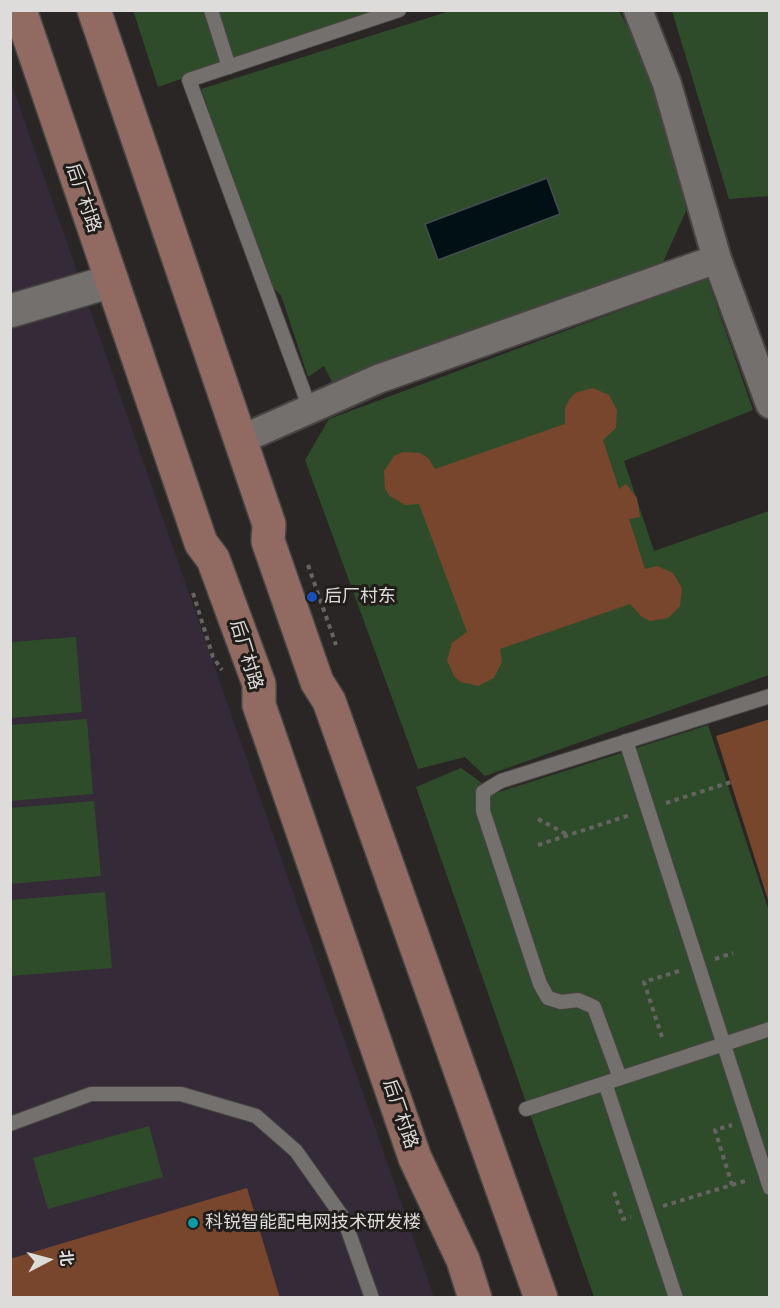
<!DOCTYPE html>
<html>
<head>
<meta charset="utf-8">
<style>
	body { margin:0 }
	#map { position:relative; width:780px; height:1308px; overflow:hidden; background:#2a2625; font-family:"Zilla Slab","Noto Sans SC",serif }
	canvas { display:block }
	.frame { position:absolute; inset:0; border:12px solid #dedcdb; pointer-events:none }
	.north { position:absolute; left:18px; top:1230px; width:60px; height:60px; -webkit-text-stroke:4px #201d1b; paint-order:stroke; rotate:84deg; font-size:16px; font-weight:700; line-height:24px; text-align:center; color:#dedcdb }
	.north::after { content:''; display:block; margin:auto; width:21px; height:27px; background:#dedcdb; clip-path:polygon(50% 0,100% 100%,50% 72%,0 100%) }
</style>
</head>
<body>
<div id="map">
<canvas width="780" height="1308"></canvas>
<div class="frame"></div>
<div class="north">北</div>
</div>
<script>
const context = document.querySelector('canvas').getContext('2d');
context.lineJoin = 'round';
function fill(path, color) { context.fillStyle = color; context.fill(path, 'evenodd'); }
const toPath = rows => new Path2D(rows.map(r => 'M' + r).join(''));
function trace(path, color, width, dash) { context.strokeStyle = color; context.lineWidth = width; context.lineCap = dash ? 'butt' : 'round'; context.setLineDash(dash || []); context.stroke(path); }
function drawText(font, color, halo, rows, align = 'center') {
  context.font = font + ' "Zilla Slab","Noto Sans SC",serif'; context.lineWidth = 6; context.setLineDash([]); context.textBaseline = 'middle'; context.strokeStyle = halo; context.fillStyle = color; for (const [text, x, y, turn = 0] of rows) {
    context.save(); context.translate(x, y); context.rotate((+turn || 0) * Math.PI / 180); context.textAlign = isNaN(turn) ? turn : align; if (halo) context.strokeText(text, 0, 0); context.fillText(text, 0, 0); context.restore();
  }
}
fill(toPath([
	[11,82,434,1297,11,1297]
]), '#352a38');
fill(toPath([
	[133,10,378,11,158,87],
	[450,11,619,11,647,62,682,175,686,211,663,262,333,384,324,366,308,377,281,295,270,285,201,89],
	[672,11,769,11,769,196,729,199],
	[707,278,753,410,624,461,654,551,769,511,769,675,485,776,465,757,418,769,305,460,329,419],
	[76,637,82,712,11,718,11,642],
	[87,719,93,794,11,801,11,725],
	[708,725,769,911,769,1297,594,1297,416,787,461,768,496,793],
	[94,801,101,876,11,884,11,808],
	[105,892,112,968,11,976,11,900],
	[149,1126,163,1177,48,1209,33,1158]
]), '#2f4c2a');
const water = toPath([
	[547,178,560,214,438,260,425,224,547,178]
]);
fill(water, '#001015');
trace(water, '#434d50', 1.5);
fill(toPath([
	[593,388,609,395,617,410,616,428,603,440,619,489,626,484,637,498,640,517,629,519,645,569,657,566,673,573,682,588,680,606,668,618,650,621,642,617,630,604,500,649,502,662,494,678,478,686,461,682,454,676,447,660,452,643,467,632,419,504,405,505,390,496,385,489,384,471,394,456,403,452,420,453,428,458,435,469,565,424,565,408,569,400,575,393],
	[770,719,770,903,769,903,716,736],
	[247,1188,280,1298,10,1298,10,1259]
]), '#78462c');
const service = toPath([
	[211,10,229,67],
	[310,409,189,80,399,10],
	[626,741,770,1188],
	[620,1078,594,1007,578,1000,561,1002,548,998,540,984,483,811,483,792,501,781,770,696],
	[605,1083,676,1298],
	[526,1109,770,1029],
	[10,1124,91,1094,181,1094,256,1116,296,1151,344,1219,372,1298]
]);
const minor = toPath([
	[638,10,667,84,717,259,770,404],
	[240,440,378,379,717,259]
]);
const tertiary = toPath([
	[10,311,112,281]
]);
const secondary = toPath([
	[20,10,201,543,213,559,259,684,259,705,415,1158,463,1260,475,1298],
	[94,10,269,524,268,541,317,682,329,701,541,1298]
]);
trace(service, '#474443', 16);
trace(minor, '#474443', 32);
trace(tertiary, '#474443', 36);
trace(secondary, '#474443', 36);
trace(toPath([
	[308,565,336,645],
	[193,593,213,657,222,670],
	[666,803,731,782],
	[538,819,568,835],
	[538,845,630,815],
	[715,959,733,953],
	[662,1037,644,982,682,970],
	[732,1185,748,1180],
	[614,1192,623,1219,631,1217],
	[663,1206,732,1185,715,1130,732,1125]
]), '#676362', 4, [4.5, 4.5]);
trace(service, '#73706e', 14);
trace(minor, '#73706e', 28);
trace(tertiary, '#73706e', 33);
trace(secondary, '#916b62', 33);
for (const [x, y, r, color] of [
	[312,597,6,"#1a4fb4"],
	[193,1223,6,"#0f9aa8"]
]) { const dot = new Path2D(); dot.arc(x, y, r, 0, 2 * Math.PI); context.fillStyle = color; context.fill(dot); trace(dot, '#201d1b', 2); }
drawText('18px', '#dedcdb', '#201d1b', [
	["后厂村路",83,198,71],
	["后厂村路",246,655,73],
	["后厂村路",400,1114,71]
]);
drawText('18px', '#dedcdb', '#201d1b', [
	["后厂村东",324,597],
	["科锐智能配电网技术研发楼",205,1223]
], 'left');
</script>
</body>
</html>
